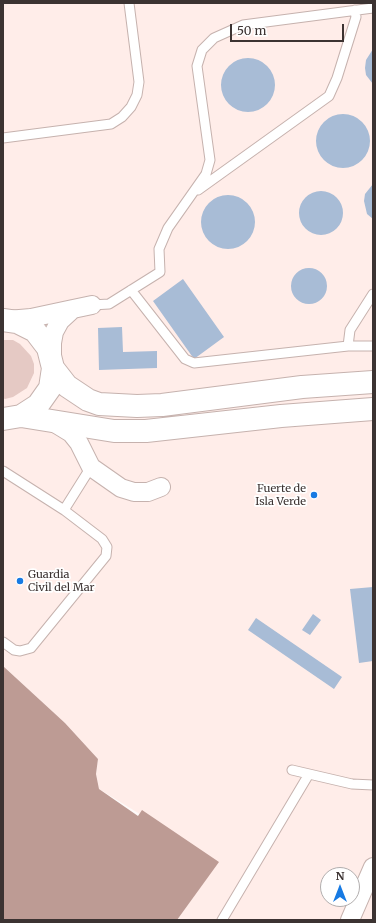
<!DOCTYPE html>
<html>
<head>
<meta charset="utf-8">
<style>
	body { margin:0 }
	#map { position:relative; width:376px; height:923px; overflow:hidden; background:#fefaf9; font-family:Merriweather,serif }
	canvas { display:block }
	.frame { position:absolute; inset:0; border:4px solid #3c3332; pointer-events:none }
	.north { position:absolute; left:320px; top:867px; width:40px; height:40px; box-sizing:border-box; background:#fff; border:1px solid #b1adad; border-radius:50%; rotate:0deg; font-size:11px; font-weight:700; line-height:16px; text-align:center; color:#3c3332 }
	.north::after { content:''; display:block; margin:auto; width:14px; height:18px; background:#177ae3; clip-path:polygon(50% 0,100% 100%,50% 72%,0 100%) }
	.scale { position:absolute; left:230px; top:24px; width:114px; height:18px; box-sizing:border-box; border:2px solid #3c3332; border-top:0; padding-left:5px; font-size:12px; line-height:14px; white-space:nowrap; color:#3c3332; -webkit-text-stroke:3px #fff; paint-order:stroke }
</style>
</head>
<body>
<div id="map">
<canvas width="376" height="923"></canvas>
<div class="frame"></div>
<div class="north">N</div>
<div class="scale">50 m</div>
</div>
<script>
const context = document.querySelector('canvas').getContext('2d');
context.lineJoin = 'round';
function fill(path, color) { context.fillStyle = color; context.fill(path, 'evenodd'); }
const toPath = rows => new Path2D(rows.map(r => 'M' + r).join(''));
function trace(path, color, width, dash) { context.strokeStyle = color; context.lineWidth = width; context.lineCap = dash ? 'butt' : 'round'; context.setLineDash(dash || []); context.stroke(path); }
function drawText(font, color, halo, rows, align = 'center') {
  context.font = font + ' Merriweather,serif'; context.lineWidth = 3.5; context.setLineDash([]); context.textBaseline = 'middle'; context.strokeStyle = halo; context.fillStyle = color; for (const [text, x, y, turn = 0] of rows) {
    context.save(); context.translate(x, y); context.rotate((+turn || 0) * Math.PI / 180); context.textAlign = isNaN(turn) ? turn : align; if (halo) context.strokeText(text, 0, 0); context.fillText(text, 0, 0); context.restore();
  }
}
fill(toPath([
	[3,3,373,3,373,920,177,920,218,862,99,789,96,774,98,759,65,723,3,666],
	[328,875,352,875,352,899,328,899]
]), '#ffede9');
fill(toPath([
	[3,340,13,340,20,344,31,356,34,364,34,373,27,388,13,397,5,399,3,398]
]), '#e5c9c4');
fill(toPath([
	[3,666,65,723,98,759,96,774,99,789,138,816,142,810,219,862,177,920,3,920]
]), '#bd9b94');
fill(toPath([
	[373,49,373,84,366,75,365,68,366,60],
	'221 85a27 27 0 1 1 54 0a27 27 0 1 1-54 0Z',
	'316 141a27 27 0 1 1 54 0a27 27 0 1 1-54 0Z',
	[373,184,373,219,367,214,364,201,365,194],
	'299 213a22 22 0 1 1 44 0a22 22 0 1 1-44 0Z',
	'201 222a27 27 0 1 1 54 0a27 27 0 1 1-54 0Z',
	'291 286a18 18 0 1 1 36 0a18 18 0 1 1-36 0Z',
	[183,279,224,337,194,359,153,301],
	[122,327,123,352,157,351,157,368,99,370,98,328],
	[373,587,373,661,359,663,350,589],
	[313,614,321,620,310,635,302,630],
	[256,618,342,677,334,689,248,630]
]), '#a8bcd6');
const lane = toPath([
	[3,138,111,124,122,117,131,107,137,95,139,82,129,3],
	[198,190,329,96,337,78,356,17,355,10],
	[131,290,185,359,194,363,348,346,373,346],
	[92,305,109,304,160,272,159,249,168,228,206,174,210,160,197,66,202,50,214,38,243,25,373,8],
	[348,346,350,330,373,294],
	[3,471,64,510,91,467],
	[3,642,14,650,20,651,31,648,106,556,107,547,102,539,64,510],
	[292,770,352,784,373,785],
	[222,920,309,774]
]);
const street = toPath([
	[73,309,92,305],
	[8,320,31,318,73,309,60,321,54,332,52,343,52,357],
	[53,422,71,433,79,443,91,467,121,488,134,492,148,492,161,487],
	[350,920,373,867]
]);
const secondary = toPath([
	[3,320,17,322,35,331,48,348,53,368,50,388,38,405,21,416,3,419],
	[53,368,67,386,88,400,99,404,137,406,162,405,302,387,373,382],
	[21,416,114,431,146,431,281,416,373,409]
]);
trace(lane, '#c6b2ae', 11);
trace(street, '#c6b2ae', 20);
trace(secondary, '#c6b2ae', 24);
trace(lane, '#fff', 9);
trace(street, '#fff', 18);
trace(secondary, '#fff', 22);
for (const [x, y, r, color] of [
	[314,495,4,"#177ae3"],
	[20,581,4,"#177ae3"]
]) { const dot = new Path2D(); dot.arc(x, y, r, 0, 2 * Math.PI); context.fillStyle = color; context.fill(dot); trace(dot, '#fff', 1.5); }
drawText('11px', '#3c3332', '#fff', [
	["Fuerte de",306,489],
	["Isla Verde",306,502],
	["Guardia",28,575,"left"],
	["Civil del Mar",28,588,"left"]
], 'right');
</script>
</body>
</html>
